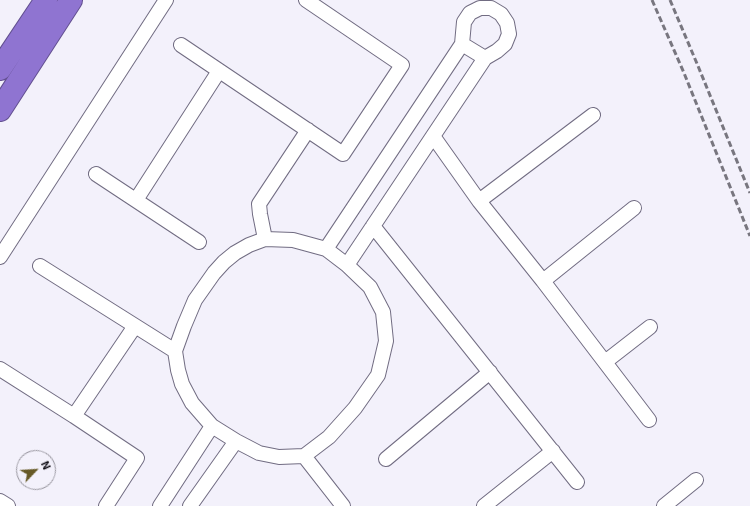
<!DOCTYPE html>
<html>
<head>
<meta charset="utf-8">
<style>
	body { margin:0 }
	#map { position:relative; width:750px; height:506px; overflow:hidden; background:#f3f1fb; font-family:"Exo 2",sans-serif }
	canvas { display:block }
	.north { position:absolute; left:16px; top:450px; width:40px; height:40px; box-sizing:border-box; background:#f3f1fb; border:1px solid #98969f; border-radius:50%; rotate:65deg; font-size:11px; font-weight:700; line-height:16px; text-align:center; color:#100e16 }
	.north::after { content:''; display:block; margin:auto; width:14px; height:18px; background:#675a27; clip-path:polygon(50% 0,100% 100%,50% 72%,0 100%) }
</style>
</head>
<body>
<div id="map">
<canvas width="750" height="506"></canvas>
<div class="north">N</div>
</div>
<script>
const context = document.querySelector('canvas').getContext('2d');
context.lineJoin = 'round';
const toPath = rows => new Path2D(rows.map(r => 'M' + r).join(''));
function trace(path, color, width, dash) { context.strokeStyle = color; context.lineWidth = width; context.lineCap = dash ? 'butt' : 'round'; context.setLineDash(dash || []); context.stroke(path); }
const minor = toPath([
	[462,44,485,58],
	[181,45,343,154,402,65,306,0],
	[433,136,479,201,543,281,649,420],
	[96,174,199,242],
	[136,200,219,71],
	[479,201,593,115],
	[373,226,577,482],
	[265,239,293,240,326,249,347,265,370,287,383,312,386,341,378,375,355,408,329,437,304,456,279,457,259,453,236,441,212,426,192,403,182,384,178,370,175,351,184,326,195,300,214,273,224,262,235,253,249,245,265,239],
	[265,239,260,214,259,204,308,130],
	[326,249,462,44,464,22,470,13,480,8,491,8,501,14,507,23,509,34,505,44,497,51,485,58,347,265],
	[0,257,166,0],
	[40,266,175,351],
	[543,281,634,208],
	[605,362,650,327],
	[0,369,74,416],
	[304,456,343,506],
	[386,459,490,372],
	[0,501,8,506],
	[106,506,137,458,74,416,135,326],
	[160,506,212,426],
	[190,506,236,441],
	[484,506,553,451],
	[664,506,696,480]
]);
const motorway = toPath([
	[0,69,46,0],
	[0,110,71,0]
]);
trace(minor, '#716c82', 16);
trace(motorway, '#635090', 24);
trace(minor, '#fff', 14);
trace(motorway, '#8f74d1', 22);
trace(toPath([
	[652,0,684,73,750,236],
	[670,0,698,66,750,193]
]), '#78767f', 3, [6, 3]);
</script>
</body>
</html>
